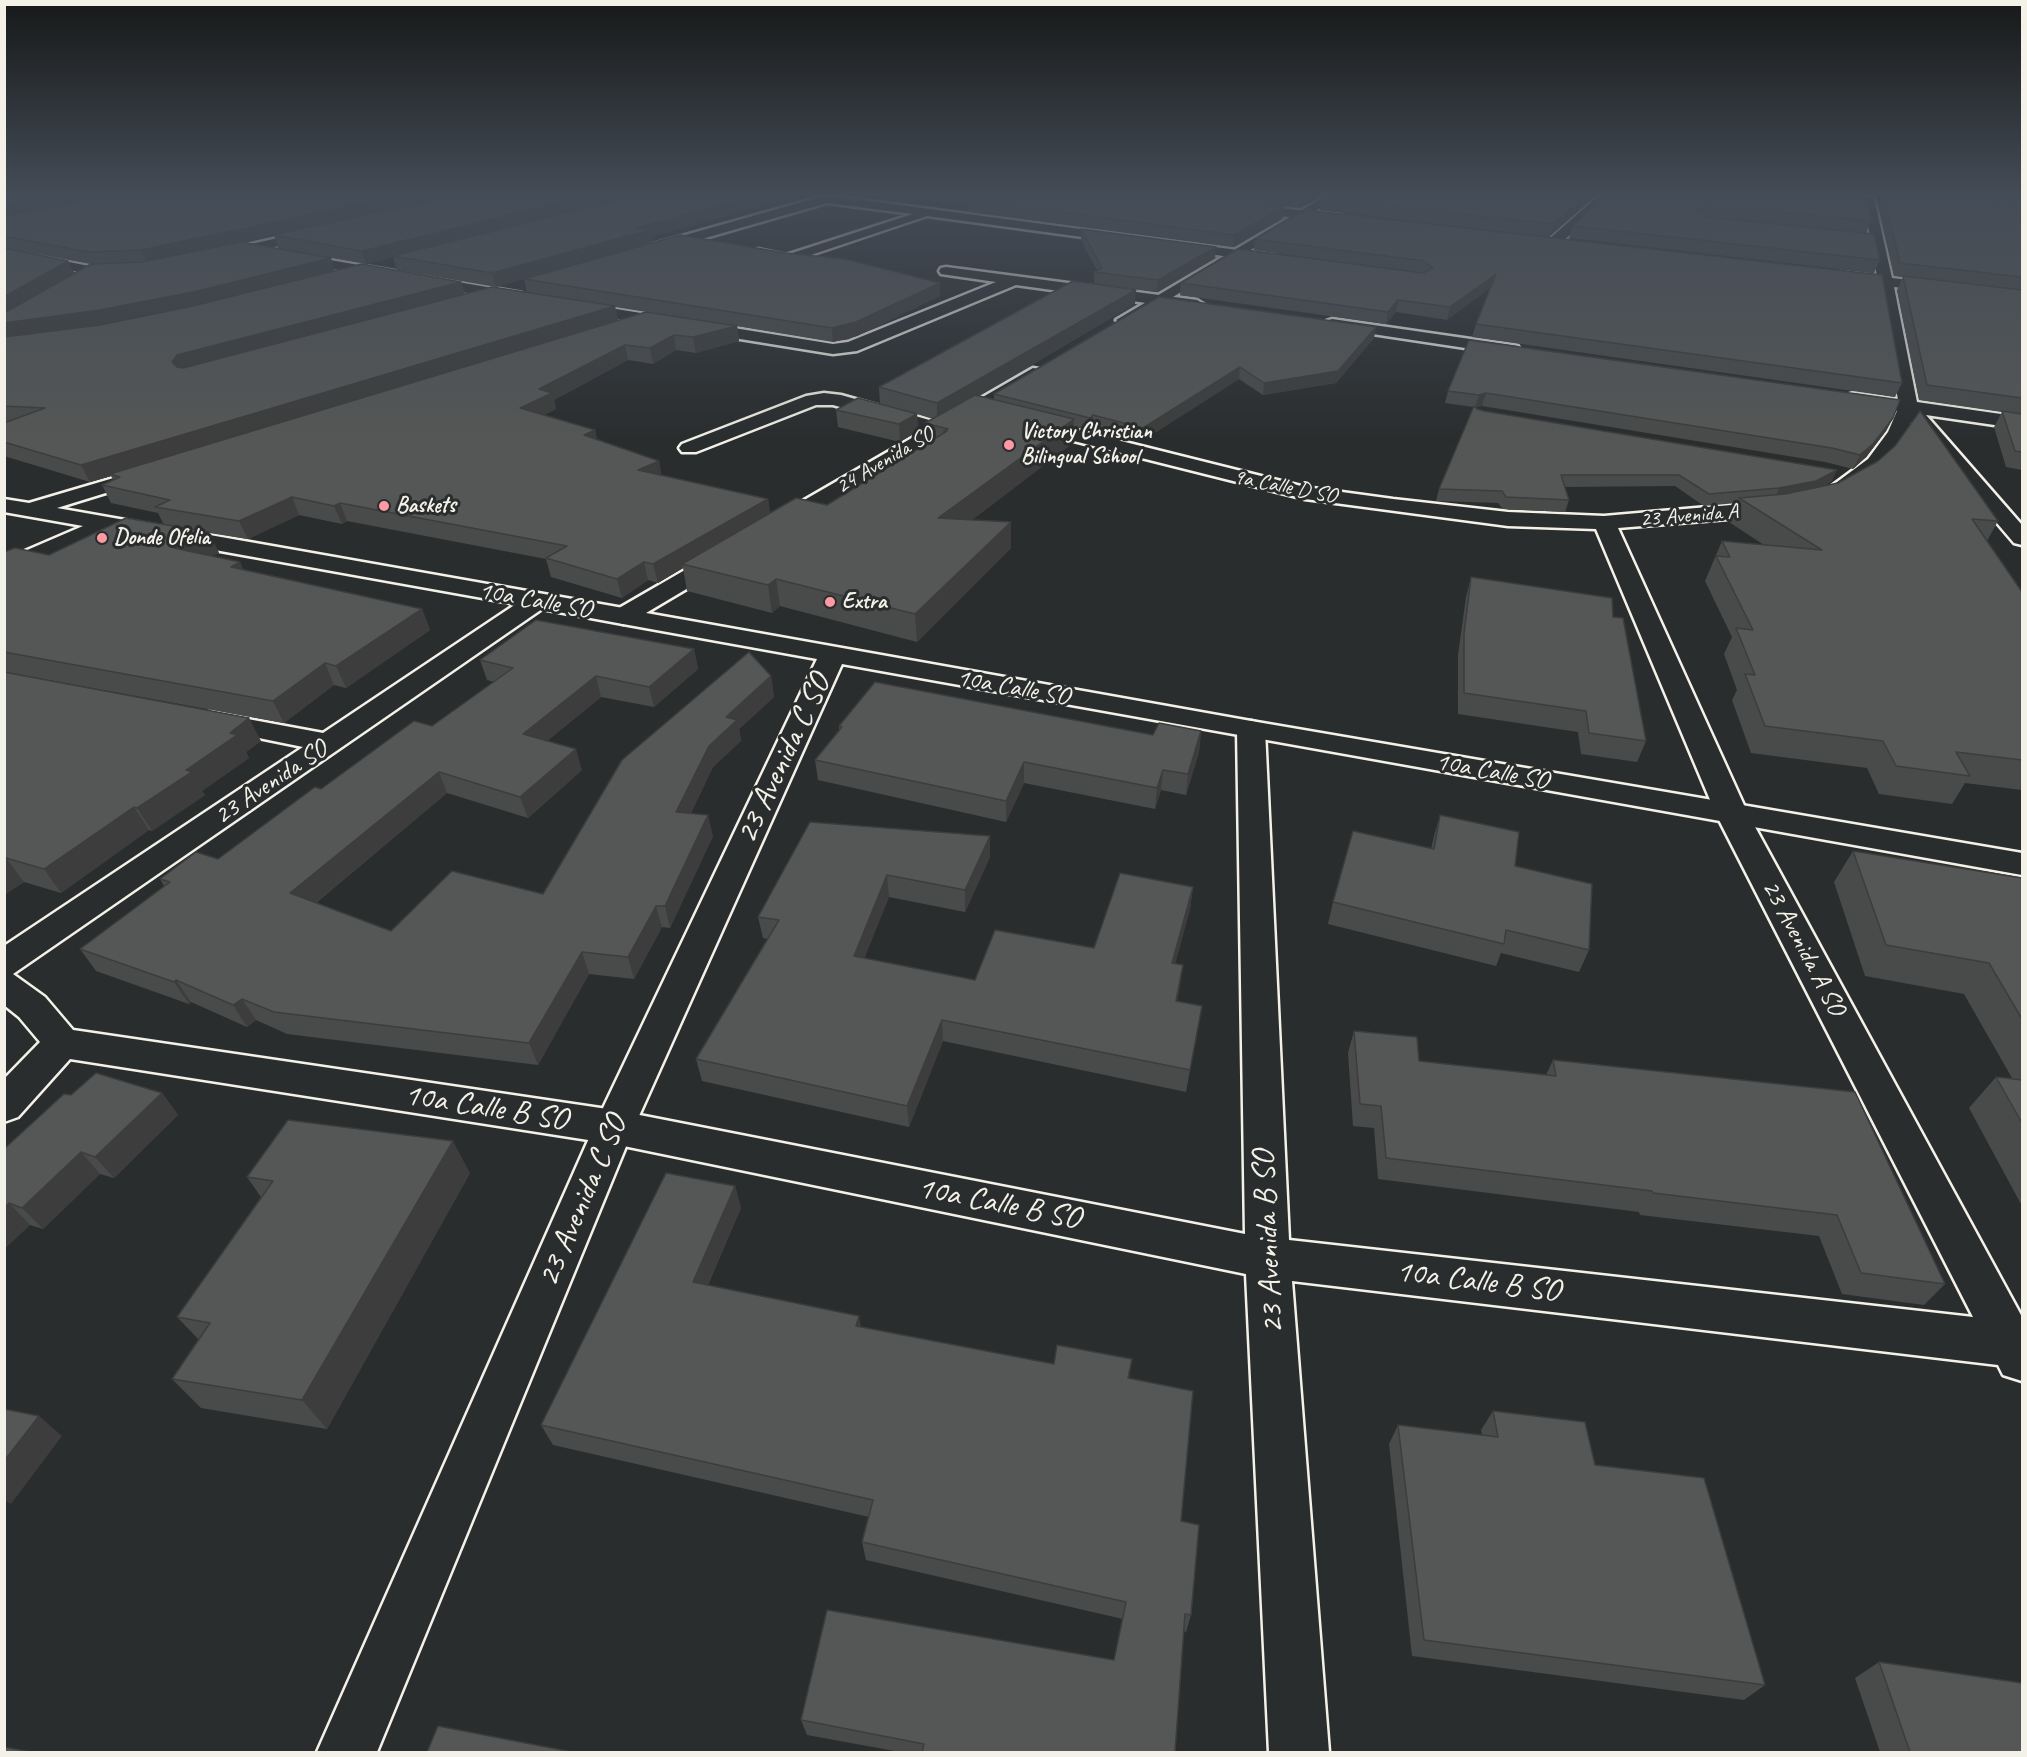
<!DOCTYPE html>
<html>
<head>
<meta charset="utf-8">
<style>
	body { margin:0 }
	#map { position:relative; width:2027px; height:1757px; overflow:hidden; background:#2a2d2e; font-family:Caveat,sans-serif }
	canvas { display:block }
	.frame { position:absolute; inset:0; border:6px solid #f4f1e8; pointer-events:none }
</style>
</head>
<body>
<div id="map">
<canvas width="2027" height="1757"></canvas>
<div class="frame"></div>
</div>
<script>
const context = document.querySelector('canvas').getContext('2d');
context.lineJoin = 'round';
const toPath = rows => new Path2D(rows.map(r => 'M' + r).join(''));
function trace(path, color, width, dash) { context.strokeStyle = color; context.lineWidth = width; context.lineCap = dash ? 'butt' : 'round'; context.setLineDash(dash || []); context.stroke(path); }
function fill(path, color) { context.fillStyle = color; context.fill(path, 'evenodd'); }
function drawText(font, color, halo, rows, align = 'center') {
  context.font = font + ' Caveat,sans-serif'; context.lineWidth = 6; context.setLineDash([]); context.textBaseline = 'middle'; context.strokeStyle = halo; context.fillStyle = color; for (const [text, x, y, turn = 0] of rows) {
    context.save(); context.translate(x, y); context.rotate((+turn || 0) * Math.PI / 180); context.textAlign = isNaN(turn) ? turn : align; if (halo) context.strokeText(text, 0, 0); context.fillText(text, 0, 0); context.restore();
  }
}
const minor = toPath([
	[820,197,840,197,1275,255,1282,259,1275,263,927,216,787,263,753,256,751,253,758,249,786,255,913,214,827,203,653,253,643,253,641,250,643,247,820,197],
	[1147,197,1183,197,1341,215,1348,219,1341,223,1153,201,1147,197],
	[1597,197,1610,197,1558,246,1548,246,1546,243,1548,240,1597,197],
	[1863,197,1874,198,1892,278,2022,293,2022,302,1894,287,1917,402,2022,417,2022,429,1926,415,2022,525,2022,545,2014,543,1911,422,1907,433,1882,467,1865,482,1840,494,1833,492,1829,488,1868,459,1888,432,1897,411,1854,405,1847,403,1845,399,1847,395,1854,393,1898,400,1879,285,1840,280,1833,276,1840,272,1877,276,1863,197],
	[313,230,318,231,320,234,318,237,217,260,210,256,212,253,313,230],
	[4,249,94,267,128,267,135,271,128,275,94,275,4,257,4,249],
	[289,253,522,293,530,298,522,303,284,260,282,257,284,254,289,253],
	[946,267,1197,300,1205,305,1197,310,1016,285,857,351,833,354,573,312,565,307,573,302,833,344,848,342,996,282,941,274,939,271,941,268,946,267],
	[1332,319,1512,345,1518,346,1520,350,1518,354,1512,355,1326,327,1324,324,1326,321,1332,319],
	[824,393,841,395,947,425,950,429,947,433,940,435,833,405,816,405,696,452,682,452,679,448,682,444,806,396,824,393],
	[1029,418,1305,487,1393,499,1508,512,1604,516,1777,501,1785,503,1788,508,1785,513,1777,515,1618,528,1748,814,2022,1317,2022,1381,2003,1375,1998,1365,1292,1281,1329,1752,1269,1752,1246,1274,614,1144,70,1059,18,1117,4,1122,4,1079,40,1042,19,1017,4,1005,4,946,303,747,200,726,196,720,200,714,210,712,323,733,516,604,109,531,4,576,4,560,83,526,4,512,4,499,29,503,144,469,151,471,154,475,151,479,57,508,623,608,632,611,636,616,632,621,623,624,542,609,13,974,45,997,73,1030,614,1110,1245,1234,1237,730,1241,724,1251,721,1261,724,1265,730,1289,1240,1973,1317,1716,814,1596,529,1508,526,1305,499,1022,428,1019,424,1022,420,1029,418]
]);
const tertiary = toPath([
	[1324,197,1338,197,1130,323,1124,325,1116,320,1324,197],
	[1033,368,1039,369,1042,373,1039,377,784,531,776,533,768,531,765,526,768,521,1033,368],
	[724,550,732,552,736,557,732,562,646,613,1251,721,2022,853,2022,875,842,664,634,1127,377,1752,317,1752,594,1127,817,659,623,624,614,621,610,616,614,611,716,552,724,550]
]);
trace(minor, '#f4f1e8', 5);
trace(tertiary, '#f4f1e8', 5);
fill(minor, '#2a2d2e');
fill(tertiary, '#2a2d2e');
fill(toPath([
	[4,197,651,237,652,242,496,287,397,270,393,257,366,264,278,248,274,235,235,244,335,271,461,282,465,295,605,305,527,292,524,279,940,283,940,296,857,336,833,342,737,326,739,341,696,353,676,350,653,364,628,360,554,400,556,409,544,415,595,430,597,440,659,461,661,475,768,499,770,513,827,505,926,444,925,423,933,419,917,414,918,431,900,442,838,427,836,410,880,404,879,387,1135,304,979,396,994,399,994,394,1374,338,1336,383,1263,395,1239,379,1142,441,1092,428,1090,430,1074,426,1073,443,972,520,1011,522,1011,548,917,642,780,606,772,613,687,591,683,568,658,583,648,580,622,598,551,577,546,559,347,521,342,524,299,515,248,539,209,533,219,553,212,556,240,562,243,569,422,609,430,630,346,688,334,685,284,723,4,672,4,552,49,555,164,525,158,513,111,503,102,485,113,480,111,476,90,482,4,456,4,423,6,422,4,422,4,248,75,273,91,264,4,248],
	[615,307,672,316,618,320],
	[1202,197,1320,197,1300,208],
	[1594,197,1549,237,1320,210,1322,199],
	[1604,197,1866,197,1871,221,1866,233,1880,260,1874,273,1569,238,1573,226],
	[1881,197,2022,197,2022,470,2006,467,1994,427,2002,412,1919,400,1897,290,1903,277,1894,276,1878,205],
	[968,200,1283,218,1233,247,969,212],
	[1305,210,1902,383,1895,397,1472,337,1476,324,1490,288,1447,320,1396,312,1386,324,1180,295,1181,283,1422,273,1254,250,1255,239],
	[1081,229,1215,258,1157,292,1094,283,1094,272,1097,270,1081,240],
	[1448,391,1893,418,1886,431,1866,457,1853,469,1825,462,1482,406,1476,407,1477,409,1484,411,1832,481,1822,487,1998,521,1987,541,2022,592,2022,790,1965,783,1952,804,1879,794,1867,768,1751,753,1732,700,1737,690,1724,654,1732,637,1705,581,1722,541,1764,545,1729,522,1737,503,1704,506,1675,486,1564,487,1569,500,1565,512,1503,509,1498,503,1436,501,1439,489,1474,407,1445,403],
	[1471,577,1613,617,1646,741,1637,762,1581,754,1578,732,1458,714,1458,655,1466,597],
	[694,649,698,669,654,707,601,697,547,741,582,770,528,818,447,793,316,903,391,931,543,894,771,676,774,697,739,729,741,741,713,767,691,813,713,836,670,928,662,927,634,979,589,974,538,1065,287,1034,256,1020,247,1027,191,1002,189,1004,96,971,80,949,164,886,160,879,218,859,321,789,432,726,494,682,487,680,480,660],
	[4,672,261,741,246,752,249,758,202,791,205,795,152,831,149,830,61,893,24,882,4,895],
	[839,726,1153,735,1201,731,1199,752,1186,795,1161,790,1155,809,1024,783,1006,822,818,780,815,760,839,731],
	[1440,815,1515,866,1589,950,1579,972,1501,953,1496,966,1328,924,1333,902,1431,849,1434,836],
	[810,822,990,857,965,912,889,897,864,958,975,980,1094,948,1193,887,1190,909,1175,963,1180,986,1177,1001,1198,1027,1186,1092,943,1041,909,1127,702,1081,696,1059,768,939,763,938,758,917],
	[1853,851,2022,878,2022,1206,1969,1108,1996,1077,2012,1078,1964,994,1865,976,1834,882],
	[1354,1031,1419,1061,1546,1075,1553,1060,1855,1092,1945,1284,1924,1305,1842,1294,1819,1236,1640,1215,1639,1212,1378,1179,1374,1128,1353,1126,1348,1053],
	[162,1093,178,1115,114,1178,100,1174,43,1229,30,1225,4,1249,4,1149,71,1095],
	[470,1173,327,1429,201,1408,172,1379,199,1340,177,1317,261,1197,247,1177],
	[735,1186,741,1208,708,1285,861,1327,1054,1364,1132,1359,1129,1379,1181,1521,1191,1615,1186,1632,1183,1631,1175,1752,900,1752,807,1735,801,1720,1114,1660,1123,1619,866,1560,862,1542,869,1517,553,1445,541,1425],
	[1493,1411,1595,1465,1765,1685,1744,1700,1412,1656,1389,1444,1398,1425,1482,1435,1481,1430],
	[1879,1662,2022,1752,1880,1752,1855,1678]
]), '#494b4a');
fill(toPath([
	[46,197,107,197,4,219,4,205],
	[392,197,450,197,147,263,141,250],
	[583,197,633,197,366,264,362,251],
	[753,197,797,197,651,237,652,242,496,287,492,273,636,228],
	[1302,197,1320,197,1300,208],
	[1584,197,1594,197,1549,237,1553,224],
	[1705,205,1701,217,1696,210],
	[1285,206,1283,218,1233,247,1234,235],
	[1216,247,1215,258,1157,292,1158,280],
	[331,258,335,271,198,306,107,325,4,339,4,323],
	[68,261,75,274,4,315,4,297],
	[1496,274,1493,286,1447,320,1450,307],
	[461,282,465,295,179,377,172,362,177,355],
	[940,283,940,296,857,336,833,342,832,328],
	[1136,290,1135,304,937,420,937,403],
	[1398,300,1396,312,1386,324,1388,312],
	[615,306,618,321,110,474,111,476,90,482,81,465],
	[737,326,739,341,696,353,693,337],
	[1376,327,1374,338,1336,383,1263,395,1264,383],
	[674,335,676,350,653,364,650,348],
	[625,345,628,360,554,400,556,409,524,424,520,408,539,389],
	[1240,367,1239,379,1142,441,1143,428],
	[1486,393,1482,406,1475,408,1479,395],
	[917,414,918,431,900,442,899,424],
	[1093,415,1092,428,1090,430,1090,418],
	[1893,418,1886,431,1866,457,1853,469,1860,455],
	[1074,419,1073,443,940,544,938,518],
	[595,430,599,447,584,435],
	[659,461,662,478,638,470],
	[1837,470,1832,481,1810,493,1774,500,1779,488],
	[292,497,299,515,248,539,239,521],
	[768,499,770,517,682,564,683,568,658,583,653,564],
	[340,503,347,521,342,524,334,506],
	[1011,522,1011,548,917,642,915,614],
	[209,532,219,553,185,569,174,548],
	[240,562,249,583,231,567],
	[644,562,648,580,622,598,617,579],
	[776,579,780,606,772,613,768,585],
	[422,609,430,630,346,688,336,666],
	[694,649,698,669,654,707,649,687],
	[325,663,334,685,284,723,273,701],
	[596,676,601,697,530,755,523,734],
	[771,676,774,697,739,729,741,741,713,767,681,834,676,812,709,746,726,717],
	[249,718,261,741,246,752,249,758,202,791,205,795,152,831,137,808,186,770,230,733],
	[1201,731,1199,752,1186,795,1188,774],
	[576,749,582,770,528,818,520,797],
	[1024,762,1024,783,1006,822,1006,801],
	[1163,770,1161,790,1155,809,1157,788],
	[439,772,447,793,302,914,290,893],
	[134,807,149,830,61,893,44,869],
	[708,815,713,836,670,928,665,906],
	[990,836,990,857,965,912,965,890],
	[6,858,24,882,4,895,4,859],
	[887,875,889,897,857,977,854,956],
	[1193,887,1190,909,1170,984,1172,963],
	[656,906,662,927,634,979,628,957],
	[582,952,589,974,538,1065,529,1043],
	[1183,965,1180,986,1173,1022,1176,1001],
	[176,980,191,1002,189,1004,174,982],
	[242,999,256,1020,247,1027,233,1005],
	[942,1020,943,1041,909,1127,907,1106],
	[162,1093,178,1115,114,1178,95,1157],
	[453,1141,470,1173,327,1429,302,1400],
	[81,1152,100,1174,43,1229,22,1208],
	[735,1186,741,1208,700,1302,693,1282],
	[9,1203,30,1225,4,1249,4,1208],
	[859,1316,863,1337,856,1326],
	[39,1416,62,1436,11,1504,4,1500,4,1461]
]), '#3c3d3c');
const building = toPath([
	[4,197,46,197,4,205,4,197],
	[97,197,392,197,141,250,88,252,4,236,4,217,97,197],
	[449,197,583,197,362,251,274,235,449,197],
	[632,197,753,197,636,228,649,230,492,273,393,256,632,197],
	[977,197,1199,197,1285,206,1234,235,968,200,977,197],
	[1325,197,1584,197,1553,224,1322,199,1325,197],
	[1604,197,1866,197,1871,221,1705,205,1696,210,1705,217,1874,234,1880,260,1573,226,1604,197],
	[1884,197,1924,197,2022,206,2022,277,1900,263,1884,197],
	[1305,210,1882,275,1902,383,1476,324,1496,274,1450,307,1398,300,1388,312,1181,283,1238,249,1423,273,1433,268,1424,261,1255,239,1305,210],
	[1081,229,1216,247,1158,280,1094,272,1102,268,1081,229],
	[680,235,785,253,845,259,940,283,856,322,832,328,524,279,680,235],
	[241,242,331,258,193,292,100,310,4,323,4,313,91,264,142,262,241,242],
	[4,248,68,261,4,297,4,248],
	[362,264,461,282,177,355,172,362,177,367,183,368,492,287,615,306,81,465,4,442,4,423,45,408,4,406,4,337,100,325,193,306,362,264],
	[1903,276,2022,290,2022,398,1927,385,1903,276],
	[1073,281,1136,290,937,403,879,387,1073,281],
	[1159,297,1376,327,1338,371,1264,383,1240,367,1143,428,1093,415,1090,418,994,394,1159,297],
	[646,312,737,326,693,337,674,335,650,348,625,345,539,389,552,393,520,408,595,430,584,435,659,461,638,470,768,499,653,564,644,562,617,579,546,558,567,546,340,503,334,506,292,497,239,521,155,507,170,500,102,485,120,477,110,474,646,312],
	[1469,340,1900,400,1893,418,1873,444,1860,455,1832,448,1486,393,1479,395,1448,391,1469,340],
	[975,395,1074,419,938,518,1011,522,915,614,776,579,768,585,682,564,796,498,827,505,947,431,944,431,948,429,925,423,975,395],
	[858,398,917,414,899,424,836,410,858,398],
	[1474,406,1477,409,1484,411,1837,470,1816,481,1779,488,1709,494,1679,475,1561,475,1569,500,1506,497,1502,491,1439,489,1474,406],
	[1920,411,1998,521,1972,519,2022,592,2022,760,1956,752,1970,776,1896,766,1883,741,1765,726,1745,674,1755,675,1736,628,1753,630,1716,556,1730,557,1722,541,1822,550,1739,498,1785,494,1838,483,1878,461,1895,446,1920,411],
	[2002,411,2022,414,2022,452,2015,451,2002,411],
	[126,518,209,532,174,548,240,562,231,567,422,609,336,666,325,663,273,701,4,652,4,552,15,548,49,555,126,518],
	[1471,577,1612,598,1613,617,1623,618,1646,741,1589,733,1586,711,1464,693,1464,634,1471,577],
	[536,620,694,649,649,687,596,676,523,734,576,749,520,797,439,772,290,893,391,931,452,871,543,894,622,760,749,652,771,676,726,717,737,720,709,746,676,812,708,815,665,906,656,906,628,957,582,952,529,1043,274,1012,242,999,233,1005,176,980,174,982,80,949,170,882,160,879,196,852,218,859,315,787,321,789,414,721,432,726,513,668,480,660,536,620],
	[4,672,249,718,230,733,237,735,186,770,192,772,137,808,134,807,44,869,6,858,4,859,4,672],
	[875,682,1153,735,1159,723,1201,731,1188,774,1163,770,1157,788,1024,762,1006,801,815,760,842,727,839,726,875,682],
	[1440,815,1519,832,1515,866,1592,884,1589,950,1506,930,1504,944,1333,902,1353,831,1434,849,1440,815],
	[810,822,990,836,965,890,887,875,854,956,975,980,995,930,1094,948,1120,873,1193,887,1172,963,1183,965,1176,1001,1202,1006,1190,1070,942,1020,907,1106,696,1059,779,920,758,917,810,822],
	[1853,851,2022,878,2022,1019,1989,963,1886,945,1853,851],
	[1354,1031,1417,1037,1419,1061,1556,1076,1553,1060,1855,1092,1945,1284,1861,1273,1837,1215,1653,1193,1652,1191,1386,1158,1381,1106,1360,1104,1354,1031],
	[96,1073,162,1093,95,1157,81,1152,22,1208,9,1203,4,1208,4,1149,64,1094,71,1095,96,1073],
	[1996,1077,2022,1080,2022,1123,1996,1077],
	[288,1120,453,1141,302,1400,172,1379,210,1323,177,1317,273,1181,247,1177,288,1120],
	[666,1173,735,1186,693,1282,859,1316,856,1326,1054,1364,1057,1345,1132,1359,1128,1378,1193,1391,1181,1521,1199,1525,1191,1615,1185,1614,1175,1752,922,1752,924,1744,801,1720,827,1610,1114,1660,1126,1602,862,1542,873,1500,541,1425,666,1173],
	[4,1409,39,1416,4,1461,4,1409],
	[1493,1411,1585,1422,1595,1465,1704,1478,1765,1685,1424,1640,1398,1425,1498,1437,1493,1411],
	[1879,1662,2022,1683,2022,1752,1910,1752,1879,1662],
	[438,1726,572,1752,427,1752,438,1726],
	[4,1747,31,1752,4,1752,4,1747]
]);
fill(building, '#555756');
trace(building, '#3c3d3c', 1.5);
const sky = context.createLinearGradient(0, 0, 0, 443);
sky.addColorStop(0, '#171919');
sky.addColorStop(0.44, '#444c57');
sky.addColorStop(1, '#444c5700');
context.fillStyle = sky;
context.fillRect(0, 0, 2027, 443);
for (const [x, y, r, color] of [
	[1009,445,6,"#ff9aa2"],
	[384,506,6,"#ff9aa2"],
	[102,538,6,"#ff9aa2"],
	[830,602,6,"#ff9aa2"]
]) { const dot = new Path2D(); dot.arc(x, y, r, 0, 2 * Math.PI); context.fillStyle = color; context.fill(dot); trace(dot, '#2a2d2e', 2); }
drawText('bold 22px', '#f4f1e8', '#2a2d2e', [
	["Victory Christian",1021,432],
	["Bilingual School",1021,457],
	["Baskets",396,506],
	["Donde Ofelia",114,538],
	["Extra",842,602]
], 'left');
drawText('22px', '#f4f1e8', '#2a2d2e', [
	["24 Avenida SO",885,461,-31],
	["9a Calle D SO",1285,487,11],
	["23 Avenida A",1689,516,-5]
]);
drawText('26px', '#f4f1e8', '#2a2d2e', [
	["10a Calle SO",535,601,10],
	["10a Calle SO",1013,688,10],
	["10a Calle SO",1492,772,10],
	["23 Avenida SO",271,783,-34],
	["23 Avenida A SO",1803,948,62]
]);
drawText('32px', '#f4f1e8', '#2a2d2e', [
	["23 Avenida C SO",784,759,-65],
	["10a Calle B SO",486,1108,9],
	["23 Avenida C SO",583,1201,-67],
	["10a Calle B SO",999,1204,11],
	["23 Avenida B SO",1269,1242,-93],
	["10a Calle B SO",1478,1282,7]
]);
</script>
</body>
</html>
